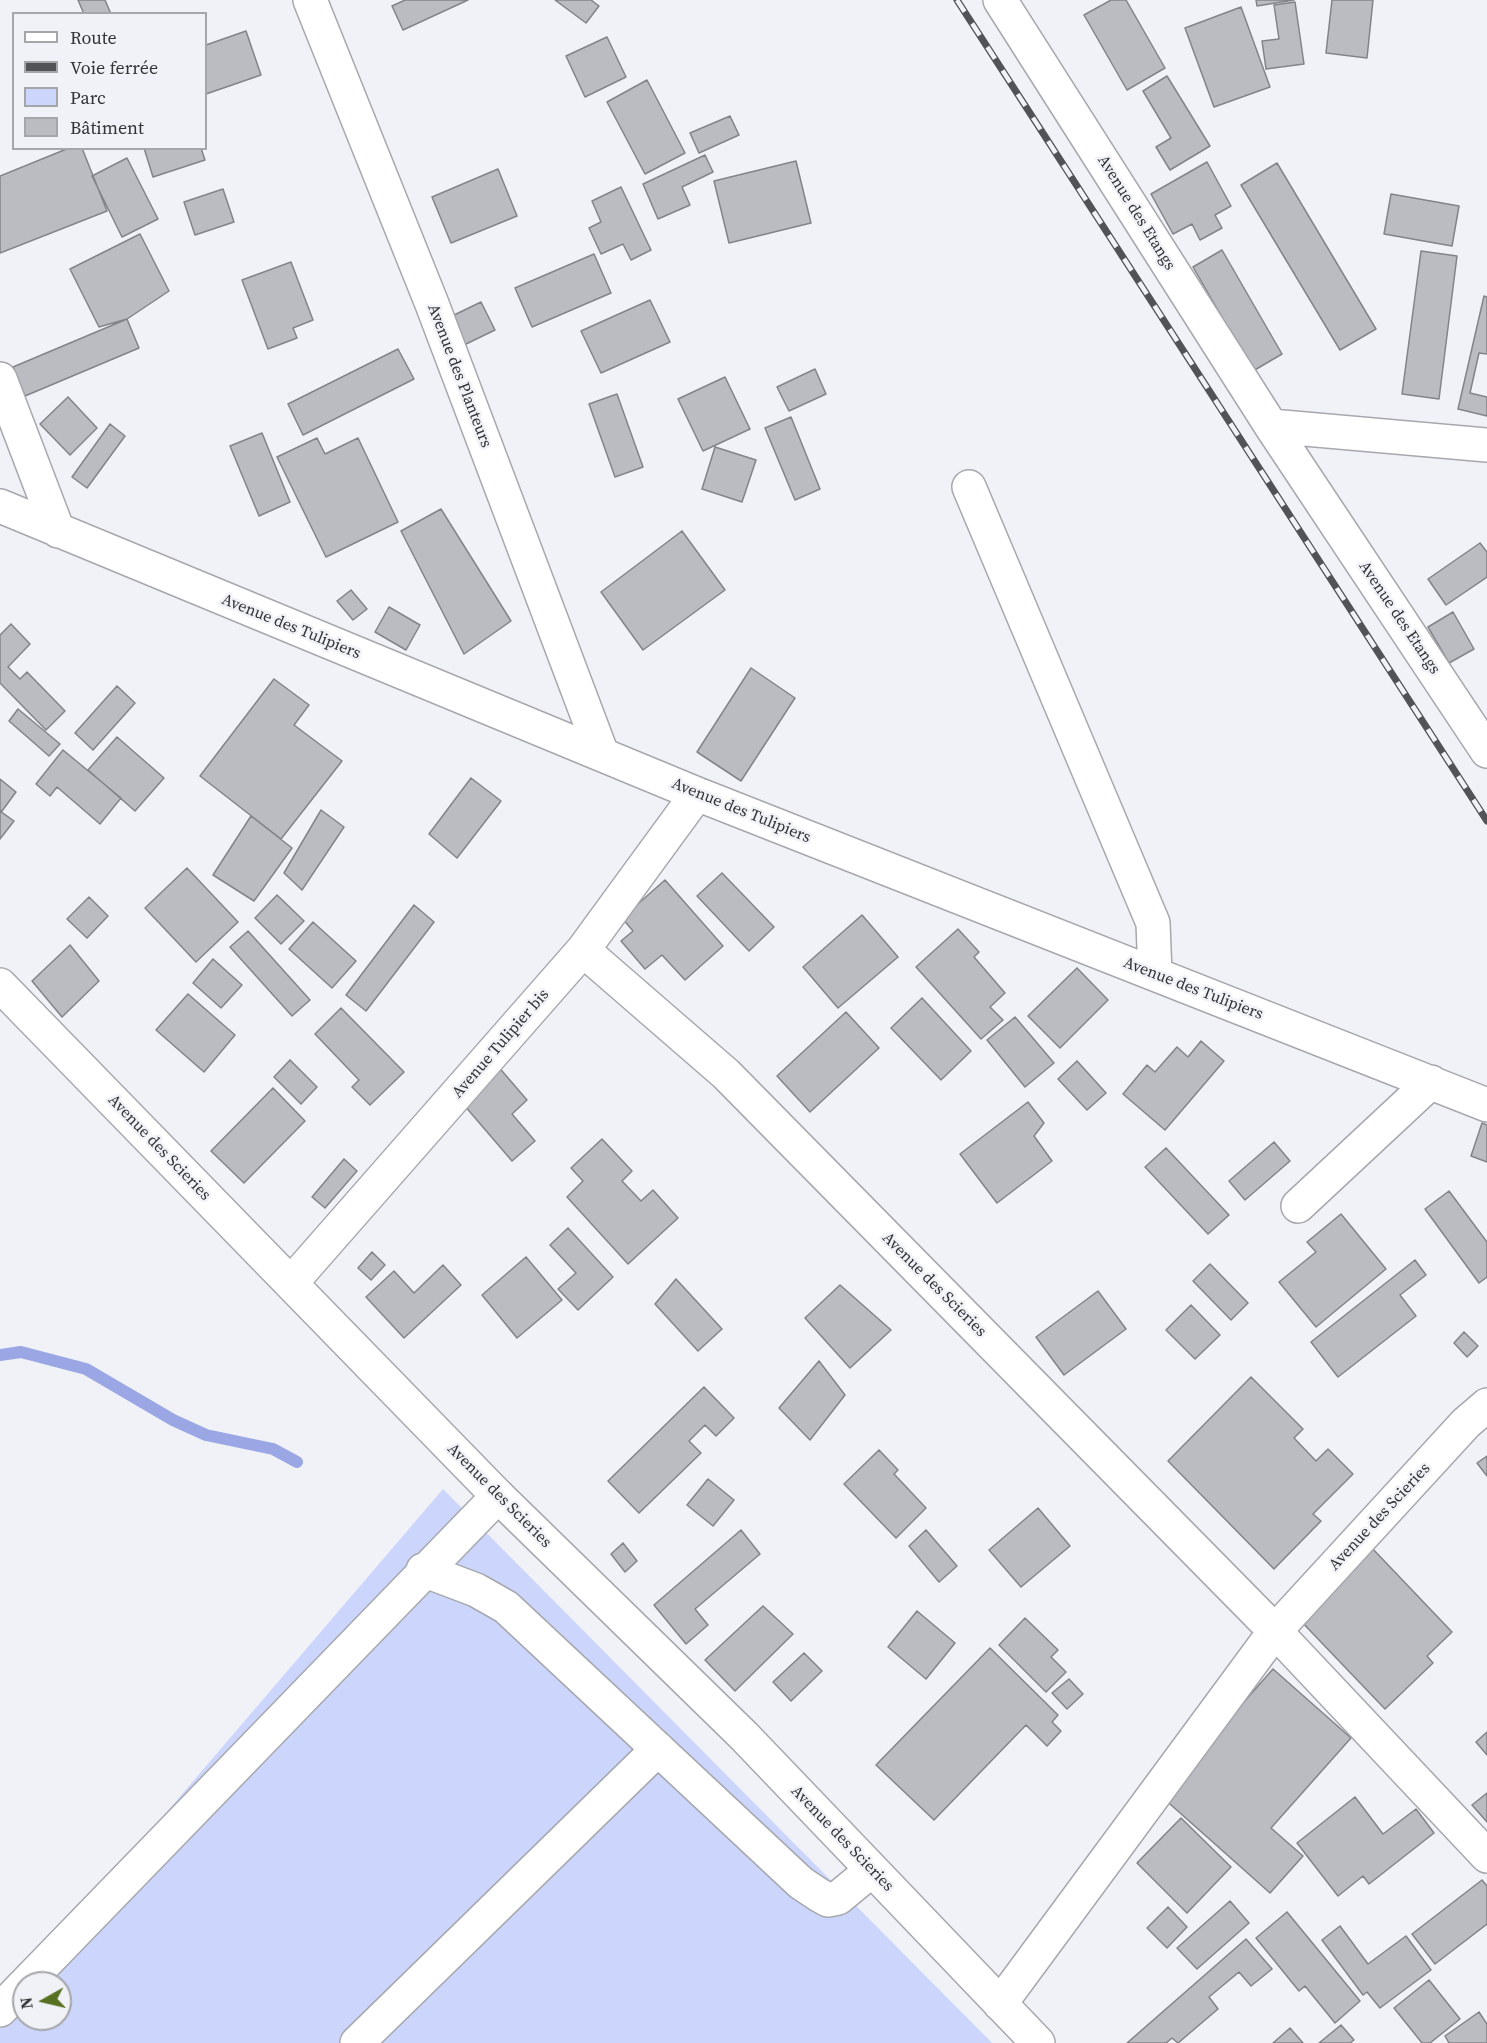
<!DOCTYPE html>
<html>
<head>
<meta charset="utf-8">
<style>
	body { margin:0 }
	#map { position:relative; width:1487px; height:2043px; overflow:hidden; background:#f0f2f7; font-family:"Source Serif 4",serif }
	canvas { display:block }
	.legend { position:absolute; left:12px; top:12px; width:195px; height:138px; box-sizing:border-box; background:#f0f2f7; border:2px solid #a4a6a9; margin:0; padding:8px 10px; list-style:none; font-size:18px; color:#323335 }
	.legend li { display:flex; align-items:center; gap:12px; height:30px }
	.legend b { width:30px; border:2px solid #a4a6a9 }
	.north { position:absolute; left:12px; top:1971px; width:60px; height:60px; box-sizing:border-box; background:#f0f2f7; border:2px solid #a4a6a9; border-radius:50%; rotate:262deg; font-size:16px; font-weight:700; line-height:24px; text-align:center; color:#323335 }
	.north::after { content:''; display:block; margin:auto; width:21px; height:27px; background:#587021; clip-path:polygon(50% 0,100% 100%,50% 72%,0 100%) }
</style>
</head>
<body>
<div id="map">
<canvas width="1487" height="2043"></canvas>
<ul class="legend">
<li><b style="height:8px;background:#fff"></b>Route</li>
<li><b style="height:8px;background:#525356"></b>Voie ferrée</li>
<li><b style="height:16px;background:#ccd5fc"></b>Parc</li>
<li><b style="height:16px;background:#babcc1"></b>Bâtiment</li>
</ul>
<div class="north">N</div>
</div>
<script>
const context = document.querySelector('canvas').getContext('2d');
context.lineJoin = 'round';
function fill(path, color) { context.fillStyle = color; context.fill(path, 'evenodd'); }
const toPath = rows => new Path2D(rows.map(r => 'M' + r).join(''));
function trace(path, color, width, dash) { context.strokeStyle = color; context.lineWidth = width; context.lineCap = dash ? 'butt' : 'round'; context.setLineDash(dash || []); context.stroke(path); }
function drawText(font, color, halo, rows, align = 'center') {
  context.font = font + ' "Source Serif 4",serif'; context.lineWidth = 5; context.setLineDash([]); context.textBaseline = 'middle'; context.strokeStyle = halo; context.fillStyle = color; for (const [text, x, y, turn = 0] of rows) {
    context.save(); context.translate(x, y); context.rotate((+turn || 0) * Math.PI / 180); context.textAlign = isNaN(turn) ? turn : align; if (halo) context.strokeText(text, 0, 0); context.fillText(text, 0, 0); context.restore();
  }
}
fill(toPath([
	[443,1489,992,2043,0,2043,0,2007],
	[24,1983,60,1983,60,2019,24,2019]
]), '#ccd5fc');
trace(toPath([
	[0,1355,21,1352,86,1369,173,1420,206,1435,273,1449,297,1462]
]), '#9aa7e4', 12);
const building = toPath([
	[78,0,105,0,111,14,84,14,78,0],
	[405,0,468,0,403,30,392,6,405,0],
	[555,0,591,0,599,6,586,23,555,0],
	[1111,0,1126,0,1165,68,1127,90,1084,15,1111,0],
	[1256,0,1294,0,1257,6,1256,0],
	[1332,0,1373,0,1367,58,1326,53,1332,0],
	[1295,2,1304,64,1266,69,1262,41,1279,39,1274,5,1295,2],
	[1241,7,1270,87,1214,107,1185,28,1241,7],
	[246,31,261,75,206,94,206,45,246,31],
	[607,37,626,77,585,97,566,56,607,37],
	[1167,76,1210,146,1170,170,1156,147,1171,138,1143,91,1167,76],
	[647,80,685,153,645,174,607,102,647,80],
	[730,116,739,135,699,153,690,133,730,116],
	[69,148,82,148,107,211,0,253,0,176,69,148],
	[144,148,201,148,205,160,153,177,144,148],
	[705,155,713,172,682,187,690,205,658,219,643,184,705,155],
	[127,158,158,219,122,237,92,176,127,158],
	[796,161,811,223,729,243,714,181,796,161],
	[1207,162,1231,206,1215,215,1222,228,1200,240,1192,224,1173,234,1151,194,1207,162],
	[1277,163,1376,329,1340,350,1241,185,1277,163],
	[498,169,517,216,451,243,432,197,498,169],
	[621,187,651,250,631,260,623,244,601,254,589,228,601,222,592,201,621,187],
	[223,189,234,222,195,235,184,202,223,189],
	[1391,194,1459,206,1452,246,1384,234,1391,194],
	[140,234,169,291,127,319,99,327,70,269,140,234],
	[1222,250,1282,354,1253,371,1193,267,1222,250],
	[1421,251,1457,256,1439,399,1402,394,1421,251],
	[594,254,611,293,532,327,515,288,594,254],
	[291,262,313,320,293,328,297,338,268,349,242,280,291,262],
	[1484,296,1487,297,1487,354,1479,353,1470,393,1487,397,1487,416,1458,409,1484,296],
	[650,300,670,342,601,373,581,331,650,300],
	[481,302,495,330,464,345,450,317,481,302],
	[127,319,139,348,25,396,13,367,127,319],
	[398,349,414,379,303,435,288,404,398,349],
	[815,369,826,394,789,411,777,387,815,369],
	[725,377,750,429,703,451,678,399,725,377],
	[617,394,643,467,615,477,589,404,617,394],
	[68,397,97,428,70,455,40,424,68,397],
	[791,417,820,489,795,500,765,428,791,417],
	[110,424,125,436,87,488,72,477,110,424],
	[262,433,290,502,259,516,230,446,262,433],
	[317,438,325,454,358,438,398,522,326,557,277,457,317,438],
	[715,447,756,460,742,502,702,489,715,447],
	[441,509,511,621,464,654,401,531,441,509],
	[682,531,725,590,643,650,601,592,682,531],
	[1480,543,1487,552,1487,577,1446,605,1428,579,1480,543],
	[351,590,367,609,353,620,337,601,351,590],
	[389,607,420,625,406,650,375,632,389,607],
	[1453,612,1474,649,1449,663,1428,627,1453,612],
	[11,624,30,644,8,667,20,679,27,672,65,711,46,730,0,683,0,635,11,624],
	[751,668,795,698,741,781,697,752,751,668],
	[274,679,309,705,294,725,342,761,281,839,200,776,274,679],
	[117,686,135,703,93,750,75,733,117,686],
	[18,709,60,744,49,756,9,721,18,709],
	[117,737,164,778,135,811,88,770,117,737],
	[63,750,121,798,100,824,57,787,50,796,36,784,63,750],
	[471,778,501,801,457,858,429,834,471,778],
	[0,779,16,792,2,811,0,810,0,779],
	[321,810,344,827,302,890,284,873,321,810],
	[0,811,14,821,0,839,0,811],
	[251,816,292,848,254,901,213,875,251,816],
	[187,868,238,922,196,962,145,908,187,868],
	[722,873,774,927,749,951,697,896,722,873],
	[665,880,723,946,685,980,662,955,645,969,621,941,633,931,622,918,665,880],
	[277,895,304,921,281,944,255,918,277,895],
	[89,897,108,916,87,938,67,919,89,897],
	[414,905,434,922,366,1011,346,995,414,905],
	[862,915,898,957,838,1008,803,967,862,915],
	[313,922,356,961,332,988,289,949,313,922],
	[958,929,979,952,974,957,1005,993,990,1007,1003,1020,981,1039,916,967,958,929],
	[248,931,310,1000,292,1016,230,947,248,931],
	[70,945,99,981,62,1017,32,981,70,945],
	[213,959,242,985,221,1008,193,983,213,959],
	[1077,968,1108,1000,1060,1048,1028,1016,1077,968],
	[188,994,235,1035,204,1072,156,1030,188,994],
	[922,998,971,1051,941,1080,891,1028,922,998],
	[341,1008,404,1072,370,1105,352,1087,359,1080,315,1034,341,1008],
	[846,1012,879,1048,810,1112,777,1076,846,1012],
	[1015,1017,1054,1063,1025,1087,987,1040,1015,1017],
	[1201,1041,1224,1061,1165,1130,1123,1094,1147,1065,1155,1072,1177,1047,1188,1057,1201,1041],
	[290,1060,317,1087,301,1104,274,1077,290,1060],
	[1077,1061,1106,1093,1087,1110,1058,1079,1077,1061],
	[496,1064,527,1100,512,1114,535,1141,512,1161,458,1098,496,1064],
	[273,1088,305,1121,244,1183,211,1151,273,1088],
	[1028,1102,1044,1123,1034,1136,1052,1161,997,1203,960,1154,1028,1102],
	[1482,1123,1487,1125,1487,1162,1471,1156,1482,1123],
	[602,1139,632,1171,622,1181,641,1201,653,1190,678,1218,628,1264,567,1197,583,1181,571,1168,602,1139],
	[1274,1142,1290,1161,1245,1200,1229,1181,1274,1142],
	[1166,1148,1229,1215,1208,1234,1145,1167,1166,1148],
	[344,1159,357,1171,325,1208,312,1197,344,1159],
	[1449,1191,1487,1242,1487,1277,1479,1283,1425,1209,1449,1191],
	[1341,1214,1386,1269,1316,1327,1279,1282,1316,1252,1307,1242,1341,1214],
	[568,1228,613,1277,578,1310,558,1289,576,1273,550,1245,568,1228],
	[372,1252,385,1265,371,1280,358,1268,372,1252],
	[526,1257,562,1300,517,1338,482,1295,526,1257],
	[1415,1260,1426,1275,1400,1295,1416,1316,1338,1377,1311,1342,1415,1260],
	[1210,1264,1248,1303,1231,1320,1193,1281,1210,1264],
	[443,1265,461,1285,404,1338,366,1297,394,1271,414,1293,443,1265],
	[676,1279,722,1329,698,1351,655,1304,676,1279],
	[840,1285,891,1330,850,1368,805,1318,840,1285],
	[1098,1291,1126,1329,1064,1375,1036,1337,1098,1291],
	[1191,1305,1220,1335,1195,1359,1166,1330,1191,1305],
	[1464,1332,1478,1346,1467,1357,1454,1343,1464,1332],
	[819,1361,845,1395,810,1440,779,1408,819,1361],
	[1251,1377,1303,1429,1294,1438,1316,1461,1328,1449,1353,1474,1313,1514,1321,1521,1274,1569,1168,1461,1251,1377],
	[704,1387,734,1418,716,1436,705,1425,689,1441,701,1453,639,1513,608,1481,704,1387],
	[879,1450,898,1470,894,1474,926,1508,896,1538,844,1484,879,1450],
	[1487,1456,1487,1476,1477,1463,1487,1456],
	[708,1479,734,1500,713,1526,687,1505,708,1479],
	[1038,1508,1070,1546,1021,1587,989,1550,1038,1508],
	[741,1530,760,1554,695,1609,708,1625,686,1644,654,1605,741,1530],
	[926,1530,957,1566,939,1582,909,1546,926,1530],
	[623,1543,637,1561,625,1572,611,1554,623,1543],
	[1370,1546,1452,1632,1427,1656,1433,1663,1385,1709,1297,1617,1370,1546],
	[763,1606,793,1634,735,1691,705,1660,763,1606],
	[917,1611,955,1643,926,1679,888,1647,917,1611],
	[1025,1618,1058,1650,1051,1657,1066,1672,1046,1692,999,1645,1025,1618],
	[990,1648,1058,1715,1052,1722,1061,1731,1047,1746,1026,1725,934,1820,876,1765,990,1648],
	[804,1653,822,1671,791,1701,773,1682,804,1653],
	[1273,1669,1351,1738,1271,1828,1303,1856,1270,1893,1161,1796,1273,1669],
	[1069,1679,1083,1694,1067,1709,1052,1693,1069,1679],
	[1487,1732,1487,1755,1476,1742,1487,1732],
	[1487,1793,1487,1822,1472,1805,1487,1793],
	[1355,1797,1383,1834,1416,1809,1434,1833,1369,1884,1363,1876,1338,1896,1297,1843,1355,1797],
	[1181,1818,1231,1867,1187,1913,1137,1863,1181,1818],
	[1482,1880,1487,1886,1487,1924,1435,1964,1412,1934,1482,1880],
	[1230,1901,1249,1923,1197,1969,1177,1948,1230,1901],
	[1168,1907,1187,1927,1167,1948,1147,1928,1168,1907],
	[1287,1912,1360,2001,1335,2023,1305,1986,1299,1991,1256,1938,1287,1912],
	[1340,1926,1368,1964,1406,1936,1431,1970,1380,2008,1367,1992,1363,1995,1322,1940,1340,1926],
	[1246,1939,1272,1969,1251,1986,1239,1972,1209,1997,1218,2009,1178,2043,1172,2038,1166,2043,1127,2043,1246,1939],
	[1429,1980,1460,2019,1430,2043,1422,2043,1394,2008,1429,1980],
	[1479,2012,1487,2024,1487,2043,1449,2043,1445,2036,1479,2012],
	[1341,2025,1354,2040,1350,2043,1319,2043,1341,2025],
	[1290,2028,1303,2043,1273,2043,1290,2028]
]);
fill(building, '#babcc1');
trace(building, '#838489', 1.5);
const minor = toPath([
	[310,0,432,304,602,754],
	[1000,0,1271,426,1487,751],
	[0,379,58,531],
	[1271,426,1487,445],
	[969,487,1153,923,1155,974],
	[0,506,697,794,1487,1105],
	[583,950,726,1074,1275,1631,1487,1856],
	[1298,1206,1431,1082],
	[291,1283,583,950,697,794],
	[423,1570,476,1590,506,1607,801,1883,819,1895,828,1900,838,1898,872,1870],
	[26,1983,498,1496],
	[1000,2004,1275,1631,1466,1423,1487,1405],
	[0,2010,24,1985],
	[357,2043,658,1749]
]);
const tertiary = toPath([
	[0,985,498,1496,744,1736,1038,2043]
]);
trace(minor, '#a6a8ad', 36);
trace(tertiary, '#a6a8ad', 36);
trace(minor, '#fff', 33);
trace(tertiary, '#fff', 33);
const rail = toPath([
	[957,0,1487,821]
]);
trace(rail, '#525356', 7);
trace(rail, '#f0f2f7', 4.5, [14]);
drawText('16px', '#323335', '#f0f2f7', [
	["Avenue des Etangs",1136,213,58],
	["Avenue des Planteurs",459,376,69],
	["Avenue des Etangs",1399,618,56],
	["Avenue des Tulipiers",291,627,22],
	["Avenue des Tulipiers",741,811,22],
	["Avenue des Tulipiers",1193,989,21],
	["Avenue Tulipier bis",501,1044,-49],
	["Avenue des Scieries",159,1148,46],
	["Avenue des Scieries",934,1285,45],
	["Avenue des Scieries",499,1496,45],
	["Avenue des Scieries",1380,1517,-47],
	["Avenue des Scieries",842,1839,46]
]);
</script>
</body>
</html>
